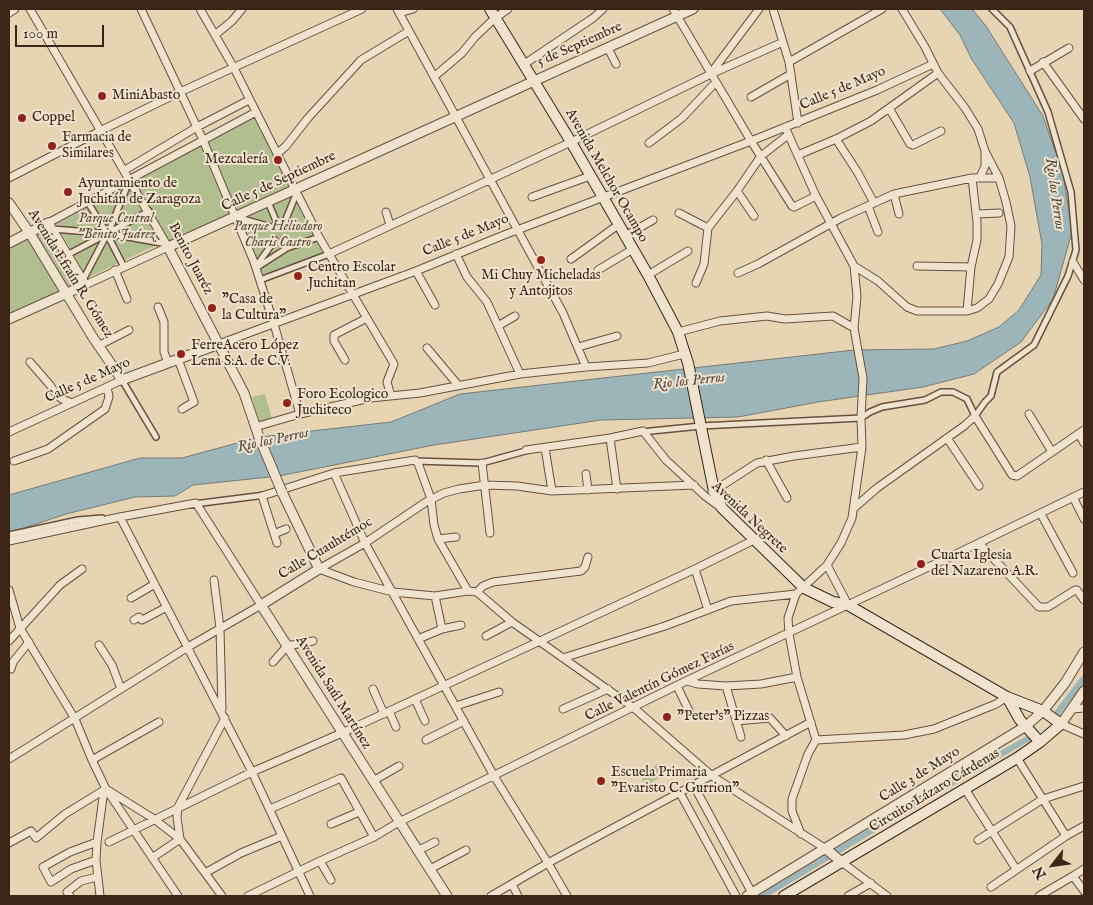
<!DOCTYPE html>
<html>
<head>
<meta charset="utf-8">
<style>
	body { margin:0 }
	#map { position:relative; width:1093px; height:905px; overflow:hidden; background:#e7d4b2; font-family:"IM FELL English",serif }
	canvas { display:block }
	.frame { position:absolute; inset:0; border:10px solid #3c2517; pointer-events:none }
	.north { position:absolute; left:1028px; top:840px; width:50px; height:50px; -webkit-text-stroke:4px #efe3cd; paint-order:stroke; rotate:240deg; font-size:14px; font-weight:700; line-height:20px; text-align:center; color:#3c2517 }
	.north::after { content:''; display:block; margin:auto; width:18px; height:22px; background:#3c2517; clip-path:polygon(50% 0,100% 100%,50% 72%,0 100%) }
	.scale { position:absolute; left:15px; top:25px; width:89px; height:22px; box-sizing:border-box; border:2px solid #3c2517; border-top:0; padding-left:6px; font-size:15px; line-height:18px; white-space:nowrap; color:#3c2517; -webkit-text-stroke:4px #efe3cd; paint-order:stroke }
</style>
</head>
<body>
<div id="map">
<canvas width="1093" height="905"></canvas>
<div class="frame"></div>
<div class="north">N</div>
<div class="scale">100 m</div>
</div>
<script>
const context = document.querySelector('canvas').getContext('2d');
context.lineJoin = 'round';
function fill(path, color) { context.fillStyle = color; context.fill(path, 'evenodd'); }
const toPath = rows => new Path2D(rows.map(r => 'M' + r).join(''));
function trace(path, color, width, dash) { context.strokeStyle = color; context.lineWidth = width; context.lineCap = dash ? 'butt' : 'round'; context.setLineDash(dash || []); context.stroke(path); }
function drawText(font, color, halo, rows, align = 'center') {
  context.font = font + ' "IM FELL English",serif'; context.lineWidth = 4; context.setLineDash([]); context.textBaseline = 'middle'; context.strokeStyle = halo; context.fillStyle = color; for (const [text, x, y, turn = 0] of rows) {
    context.save(); context.translate(x, y); context.rotate((+turn || 0) * Math.PI / 180); context.textAlign = isNaN(turn) ? turn : align; if (halo) context.strokeText(text, 0, 0); context.fillText(text, 0, 0); context.restore();
  }
}
fill(toPath([
	[256,112,278,153,293,193,323,253,261,280,236,217,168,247,130,179],
	[129,182,161,243,87,278,56,224],
	[48,223,85,285,9,319,9,243],
	[265,394,272,419,260,423,252,397],
	[659,763,666,774,646,786,640,775]
]), '#b1be8f');
const water = toPath([
	[940,9,972,9,986,26,1043,116,1063,173,1072,232,1053,299,1021,342,974,374,923,387,818,402,738,417,601,420,434,445,279,476,193,485,175,496,135,497,66,514,9,533,9,495,140,458,182,458,259,437,391,422,460,394,854,350,934,349,967,341,999,327,1019,310,1041,275,1042,244,1030,177,1014,123,971,58,960,35,940,9]
]);
fill(water, '#9cb5b8');
trace(water, '#767b78', 1);
trace(toPath([
	[1057,713,1084,678],
	[763,896,934,793,1034,735]
]), '#9cb5b8', 6);
const pedestrian = toPath([
	[87,201,105,230],
	[268,202,277,223],
	[236,217,271,227],
	[284,224,297,192],
	[52,229,103,233],
	[109,231,130,179],
	[110,232,149,211],
	[111,234,167,244],
	[109,238,124,267],
	[284,239,287,248],
	[67,255,103,236],
	[257,265,275,240],
	[256,268,287,248,319,237],
	[83,280,105,238,111,235,108,230,103,233,105,238],
	[260,280,329,254],
	[122,380,156,437],
	[641,432,701,426,861,418,870,412,882,407,925,400,941,392,953,392,967,399,975,416,985,402,991,396,997,372,1034,345,1068,276,1076,250,1071,192,1048,112,1010,27,992,9],
	[414,461,482,463,529,450],
	[194,504,265,495],
	[9,535,78,520,102,518]
]);
const minor = toPath([
	[30,9,168,247,85,285],
	[141,9,203,140,254,262,274,324,300,414],
	[200,9,234,68,319,237,394,364,387,382,391,396],
	[397,9,563,313,586,367],
	[673,9,751,141,792,206,794,207,816,196],
	[773,9,789,62,798,123],
	[902,9,925,47,938,73,965,108,978,129,985,151,999,178,1006,202,1011,226,1009,257,998,284,989,299,977,308,967,311],
	[9,13,15,9],
	[399,13,413,9],
	[215,35,232,21,242,9],
	[608,48,616,64],
	[789,62,882,9],
	[1043,62,1084,119],
	[523,65,593,18,603,9],
	[1030,71,1069,48],
	[711,73,759,9],
	[435,76,462,53,475,37,495,18,508,9],
	[751,97,791,74],
	[889,108,910,144,913,145,941,131],
	[785,127,816,196,854,266,857,296,854,328,863,378,861,418,862,447,852,518,841,543,827,565,796,594,788,618,789,634,797,677,816,740],
	[836,139,858,173,874,203],
	[649,143,682,118,716,82],
	[278,153,286,146,308,118,361,60,409,31],
	[798,155,836,139,871,121,938,73],
	[125,170,197,127,249,100],
	[9,178,100,131,180,92,362,9],
	[978,178,981,175,985,166,985,154],
	[737,191,754,216],
	[894,194,899,214],
	[532,197,590,176],
	[868,206,878,232],
	[386,212,390,225],
	[679,213,708,228],
	[977,214,999,213],
	[48,223,256,112],
	[625,236,653,220],
	[329,254,571,142,711,74,783,42],
	[456,254,467,277,487,302,520,374],
	[571,259,618,225],
	[1073,262,1084,280],
	[854,266,878,281,907,307,917,311,967,311,971,267,977,240,977,222,972,178],
	[917,266,971,267],
	[115,270,127,299],
	[598,270,633,249],
	[416,271,435,305],
	[738,273,758,264,841,218,894,194,972,178,999,178],
	[648,275,688,251],
	[696,283,704,264,708,228,737,191,761,156,788,135],
	[158,307,164,322,164,352,168,363],
	[498,326,515,316],
	[678,332,720,321,767,316,785,319,833,316,854,328],
	[219,344,416,271,504,235,751,141,877,90,933,64],
	[98,346,129,330],
	[578,347,617,336],
	[427,348,458,385],
	[178,359,194,402,182,409],
	[345,360,334,341,334,335,367,318],
	[30,362,50,385,56,394,62,399,72,403],
	[1029,414,1052,452],
	[255,427,300,414,370,398,420,393,520,374,586,367,648,363,684,354],
	[9,432,122,380],
	[1079,434,1084,443],
	[610,438,617,489],
	[947,438,979,486],
	[545,448,552,491],
	[526,450,610,438,643,431,666,460,705,496,720,507],
	[766,460,787,498],
	[14,461,48,449,105,409,109,397,107,387],
	[482,463,490,533],
	[334,473,365,543,494,776,548,863,567,896],
	[586,474,588,490],
	[712,492,757,463,794,456,862,447],
	[1073,497,1084,519],
	[854,508,877,488,964,426,975,416,1012,475,1017,476,1084,430],
	[1041,514,1073,573],
	[120,517,252,772,310,896],
	[274,534,286,529],
	[438,539,456,537],
	[9,541,120,517,196,503,261,605,188,647,9,759],
	[277,543,262,496,334,473,415,460,418,463,431,499,434,525,438,539,468,591],
	[979,543,1039,607,1048,607,1075,590,1077,590,1084,600],
	[827,565,848,605],
	[319,569,354,582,393,592,435,596,468,591,477,592,512,622,634,708,712,776,826,849],
	[319,569,365,543,426,502,444,493,459,489,485,485,517,486,552,491,694,485],
	[695,569,708,610],
	[214,580,220,628,222,709],
	[9,590,20,628,75,719,92,760,106,789,178,896],
	[477,592,483,586,493,582,581,571,585,567,588,557],
	[435,596,442,629],
	[131,598,155,584],
	[134,620,139,617,142,620,167,607],
	[486,636,512,622],
	[418,639,442,629,461,625],
	[9,641,60,585,82,569],
	[99,645,112,665,121,689],
	[563,658,665,626,731,601,796,594],
	[273,662,287,646,313,641],
	[11,669,13,662,29,642],
	[687,681,698,684,726,686,761,684,797,677],
	[677,686,690,713],
	[726,686,741,737],
	[373,689,384,714],
	[415,699,425,721],
	[456,706,499,692],
	[563,709,608,689],
	[1072,709,1084,708],
	[389,711,396,727],
	[736,721,770,718,786,736],
	[1061,724,1084,734],
	[426,740,464,721],
	[1017,758,1066,836],
	[92,760,159,722],
	[373,781,399,766],
	[694,786,752,893],
	[965,789,1016,869],
	[680,793,736,896],
	[270,809,341,778,374,837],
	[331,824,359,812],
	[801,834,792,811,792,799,808,754,816,740,904,735,934,729,996,704,1007,697],
	[978,840,1043,799,1084,786],
	[109,842,252,772,342,733,695,569,754,540],
	[9,843,31,831,36,838,65,814,104,790],
	[417,851,435,842],
	[152,858,180,839,177,817,178,807,225,718],
	[96,860,71,869,51,882,43,867,70,852,97,842],
	[320,861,331,880],
	[843,863,887,896],
	[430,869,466,850],
	[205,873,241,853,282,836],
	[1073,876,1084,869],
	[512,884,518,896],
	[991,887,1066,836,1084,826],
	[70,896,67,892,81,881,97,877],
	[100,896,96,860,97,842,104,790,106,789,154,819,180,839,222,896],
	[248,896,320,861,374,837,399,822,686,681,954,555,1084,492],
	[491,896,548,863,811,722],
	[848,896,871,883],
	[1039,896,1073,876,1084,891]
]);
const tertiary = toPath([
	[9,203,29,232,92,336,122,380,219,344],
	[9,243,48,223,85,285,9,319],
	[259,437,244,393,168,247,693,9],
	[282,492,319,569,261,605,447,896],
	[1061,724,1084,691],
	[826,849,843,863],
	[747,896,1026,726,1043,711,1065,683,1084,652]
]);
const secondary = toPath([
	[490,9,571,142,648,275,678,332,688,363,714,491,722,508,804,588,833,602,848,605,1007,697,1043,711,1061,724,1040,742,1017,758,784,896],
	[1007,697,1020,720,1040,742]
]);
trace(pedestrian, '#67513e', 8);
trace(minor, '#67513e', 9);
trace(tertiary, '#67513e', 11);
trace(secondary, '#3c2517', 12);
trace(pedestrian, '#efe3cd', 5);
trace(minor, '#efe3cd', 7);
trace(tertiary, '#efe3cd', 9);
trace(secondary, '#efe3cd', 10);
const tertiaryBridge = toPath([
	[259,437,282,492]
]);
trace(tertiaryBridge, '#67513e', 11, []);
trace(tertiaryBridge, '#efe3cd', 9);
for (const [x, y, r, color] of [
	[102,96,5,"#8f2418"],
	[22,118,5,"#8f2418"],
	[52,146,5,"#8f2418"],
	[278,160,5,"#8f2418"],
	[68,192,5,"#8f2418"],
	[541,260,5,"#8f2418"],
	[298,276,5,"#8f2418"],
	[212,308,5,"#8f2418"],
	[181,354,5,"#8f2418"],
	[287,403,5,"#8f2418"],
	[921,564,5,"#8f2418"],
	[667,717,5,"#8f2418"],
	[601,781,5,"#8f2418"]
]) { const dot = new Path2D(); dot.arc(x, y, r, 0, 2 * Math.PI); context.fillStyle = color; context.fill(dot); trace(dot, '#efe3cd', 2); }
drawText('14px', '#3c2517', '#efe3cd', [
	["5 de Septiembre",580,45,-24],
	["Calle 5 de Mayo",843,89,-23],
	["Avenida Melchor Ocampo",606,176,60],
	["Calle 5 de Septiembre",279,182,-25],
	["Calle 5 de Mayo",466,236,-22],
	["Benito Juaréz",190,259,62],
	["Avenida Efraín R. Gómez",70,274,58],
	["Calle 5 de Mayo",88,381,-24],
	["Avenida Negrete",749,518,43],
	["Calle Cuauhtémoc",326,549,-31],
	["Calle Valentín Gómez Farías",660,682,-26],
	["Avenida Saúl Martínez",333,693,58],
	["Calle 3 de Mayo",920,775,-32],
	["Circuito Lázaro Cárdenas",935,791,-31]
]);
drawText('14px', '#3c2517', '#efe3cd', [
	["MiniAbasto",112,96],
	["Coppel",32,118],
	["Farmacia de",62,138],
	["Similares",62,154],
	["Mezcalería",268,160,"right"],
	["Ayuntamiento de",78,184],
	["Juchitán de Zaragoza",78,200],
	["Centro Escolar",308,268],
	["Juchitan",308,284],
	["Mi Chuy Micheladas",541,276,"center"],
	["y Antojitos",541,292,"center"],
	["\"Casa de",222,300],
	["la Cultura\"",222,316],
	["FerreAcero López",191,346],
	["Lena S.A. de C.V.",191,362],
	["Foro Ecologico",297,395],
	["Juchiteco",297,411],
	["Cuarta Iglesia",931,556],
	["del Nazareno A.R.",931,572],
	["\"Peter's\" Pizzas",677,717],
	["Escuela Primaria",611,773],
	["\"Evaristo C. Gurrion\"",611,789]
], 'left');
drawText('italic 14px', '#594b35', '#efe3cd', [
	["Parque Central",116,219],
	["\"Benito Juárez",116,235],
	["Parque Heliodoro",278,227],
	["Charis Castro",278,243]
]);
drawText('italic 15px', '#54493f', '#efe3cd', [
	["Rio los Perros",1054,194,82],
	["Rio los Perros",689,382,-6],
	["Rio los Perros",273,441,-12]
]);
</script>
</body>
</html>
